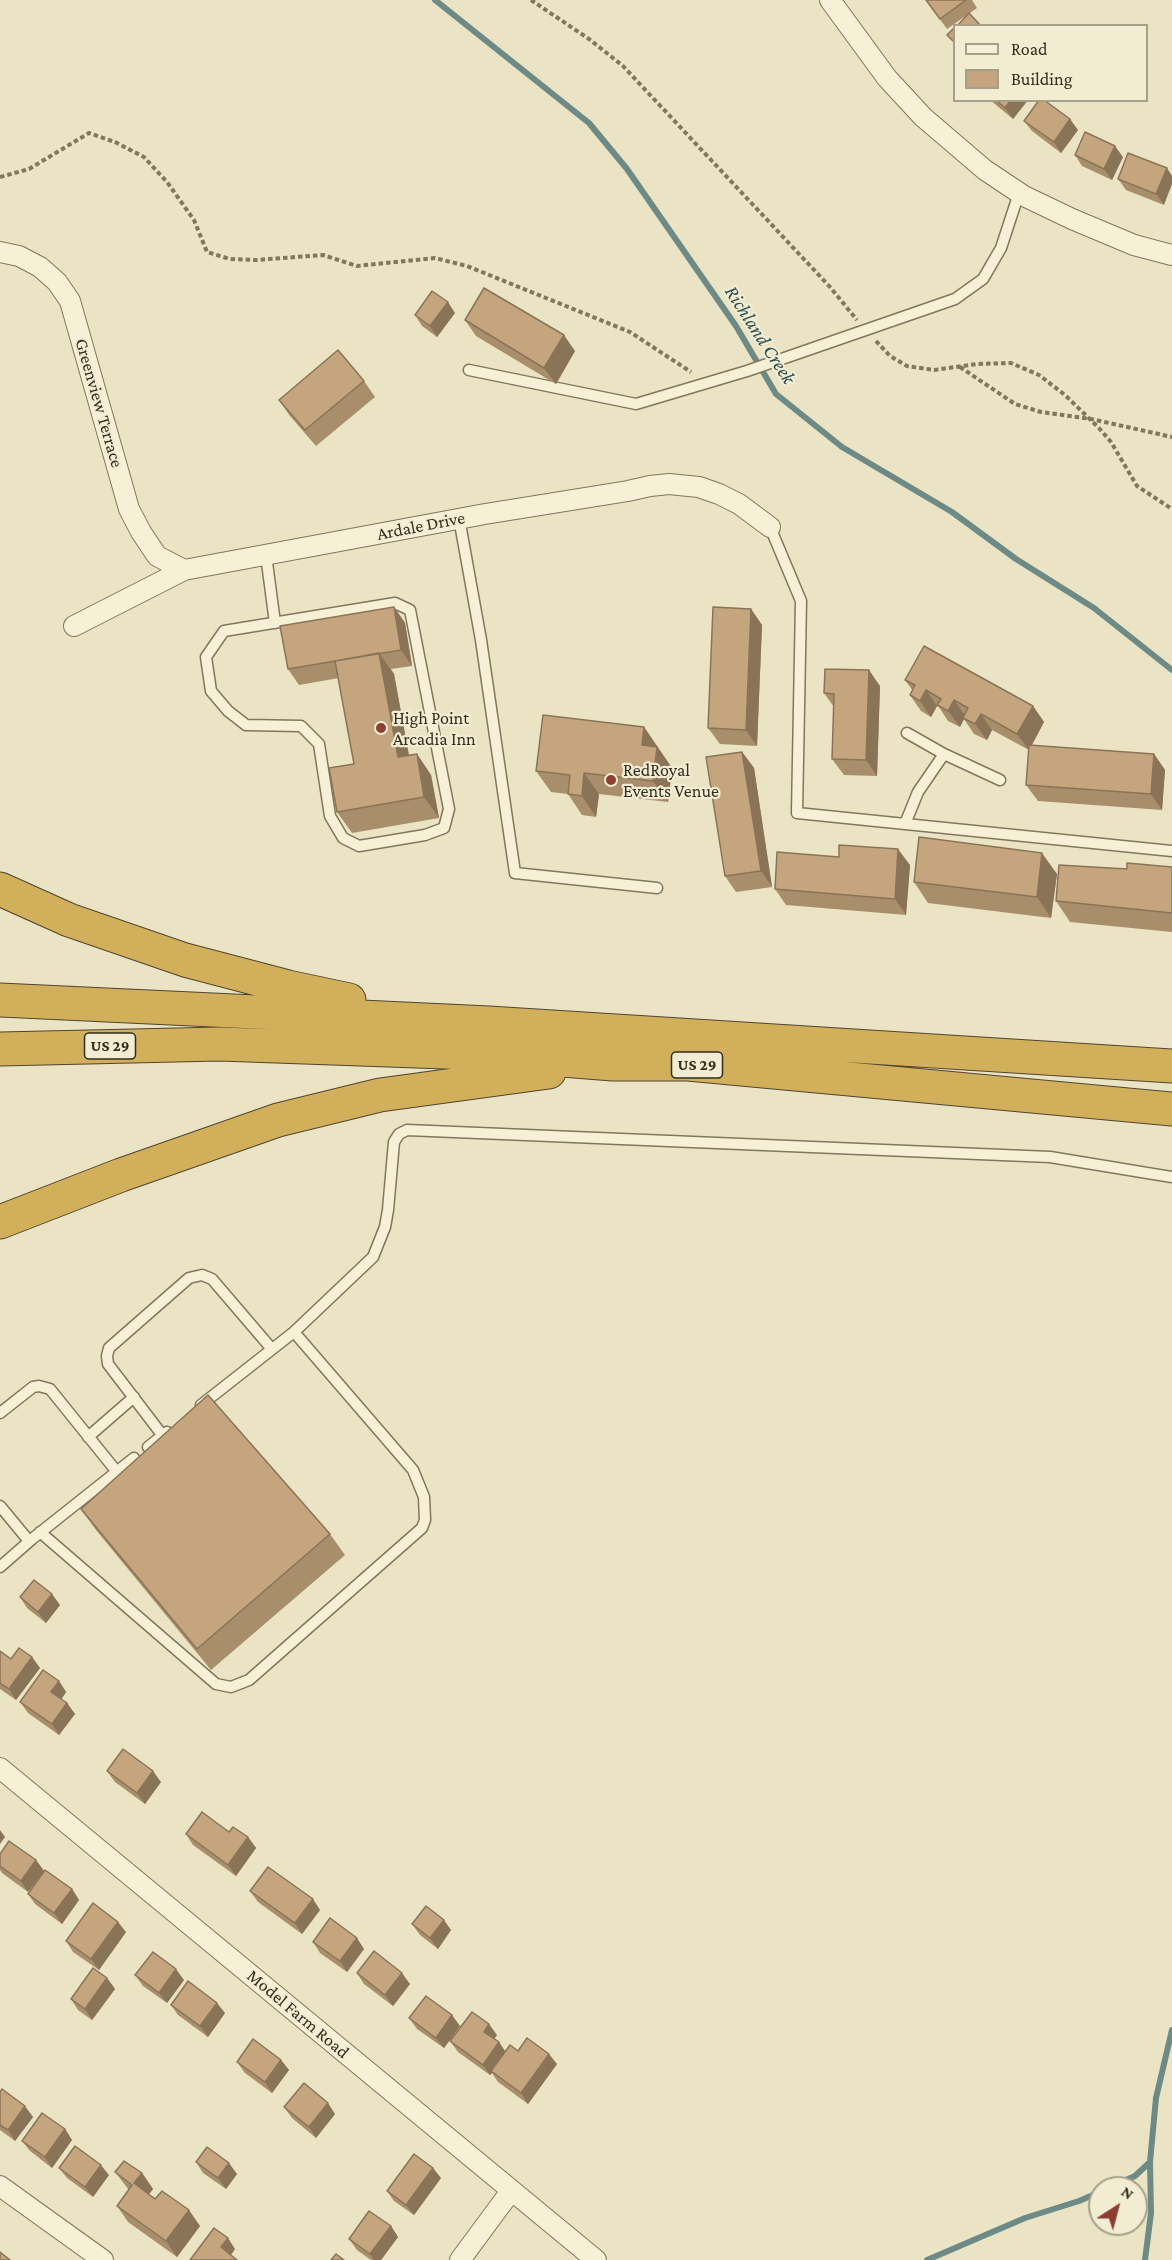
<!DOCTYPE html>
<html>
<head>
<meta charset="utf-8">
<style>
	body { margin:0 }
	#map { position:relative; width:1172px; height:2260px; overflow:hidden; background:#eae4c4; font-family:"Crimson Pro",serif }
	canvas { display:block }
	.legend { position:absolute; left:953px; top:24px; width:195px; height:78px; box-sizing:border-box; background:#f2edd2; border:2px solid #a6a08a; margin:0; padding:8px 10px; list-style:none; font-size:18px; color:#342c1f }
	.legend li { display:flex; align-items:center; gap:12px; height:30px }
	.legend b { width:30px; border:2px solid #a6a08a }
	.north { position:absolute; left:1088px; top:2176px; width:60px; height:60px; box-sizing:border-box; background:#f2edd2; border:2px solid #a6a08a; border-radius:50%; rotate:36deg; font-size:16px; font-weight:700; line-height:24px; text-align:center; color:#342c1f }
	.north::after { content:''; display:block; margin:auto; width:21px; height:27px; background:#8c3e31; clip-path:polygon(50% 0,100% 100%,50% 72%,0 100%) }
</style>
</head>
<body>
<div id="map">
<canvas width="1172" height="2260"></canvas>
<ul class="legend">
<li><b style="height:8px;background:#f5f0d6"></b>Road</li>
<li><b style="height:16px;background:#c5a57d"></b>Building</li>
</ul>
<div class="north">N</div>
</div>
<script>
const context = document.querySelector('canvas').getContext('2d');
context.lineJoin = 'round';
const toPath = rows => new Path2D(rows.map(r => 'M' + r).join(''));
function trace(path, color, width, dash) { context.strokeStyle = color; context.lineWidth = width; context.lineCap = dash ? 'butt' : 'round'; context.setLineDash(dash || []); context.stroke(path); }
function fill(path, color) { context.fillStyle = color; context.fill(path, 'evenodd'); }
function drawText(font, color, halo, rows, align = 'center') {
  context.font = font + ' "Crimson Pro",serif'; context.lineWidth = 4.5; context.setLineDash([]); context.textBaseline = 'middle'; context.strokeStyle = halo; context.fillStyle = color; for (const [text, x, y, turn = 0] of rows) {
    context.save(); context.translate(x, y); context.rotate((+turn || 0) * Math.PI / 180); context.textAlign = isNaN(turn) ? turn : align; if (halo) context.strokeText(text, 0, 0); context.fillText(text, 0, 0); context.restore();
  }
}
trace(toPath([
	[435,0,589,123,627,169,736,326,776,394,842,447,952,512,1016,559,1094,608,1172,670],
	[1108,2188,1135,2176,1150,2162],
	[927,2260,1025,2218,1079,2201,1100,2192],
	[1145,2260,1151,2213,1150,2162,1156,2098,1172,2030]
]), '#6d8a87', 6);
const service = toPath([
	[469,370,636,404,747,371,955,299,983,279,1001,248,1019,193],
	[459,518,481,640,515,873,657,888],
	[770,527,801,601,797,813,1172,851],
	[266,555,275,623],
	[395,603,410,610,449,809,444,828,425,835,359,846,343,838,330,816,319,744,301,726,246,725,228,711,211,691,206,657,224,631,395,603],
	[907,733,944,754],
	[905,824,918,792,944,754,1000,780],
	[201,1405,294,1332,373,1257,385,1227,388,1210,394,1142,399,1134,407,1130,1050,1157,1172,1177],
	[0,1413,33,1387,39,1386,50,1389,117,1472],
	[163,1436,108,1364,107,1356,109,1348,189,1278,202,1275,212,1279,271,1348],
	[88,1437,134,1397],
	[148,1447,167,1432],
	[0,1506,29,1541],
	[40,1532,216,1684,231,1687,249,1680,422,1528,425,1520,424,1497,413,1470,294,1332],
	[0,1567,32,1539,134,1458]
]);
const minor = toPath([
	[830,0,887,78,923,117,985,170,1024,196,1072,219,1134,245,1172,255],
	[0,252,19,256,40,267,57,282,70,301,129,509,141,532,157,556,184,570],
	[74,626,184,570,485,514,628,491,650,486,669,484,699,487,719,494,739,504,770,527],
	[0,1768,596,2260],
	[0,2186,103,2260],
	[460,2260,511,2191]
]);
const motorway = toPath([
	[0,889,69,920,185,960,288,987,349,1000],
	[0,1000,489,1023,1172,1066],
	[0,1049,220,1044,473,1053,613,1064,688,1064,1172,1109],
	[0,1222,121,1175,278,1120,380,1095,549,1072]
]);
trace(service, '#82765c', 13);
trace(minor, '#82765c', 22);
trace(motorway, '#504430', 35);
trace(toPath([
	[531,0,589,39,623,66,830,287,857,320],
	[0,177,29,169,89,133,115,142,144,157,167,182,194,220,207,252,230,259,256,260,323,255,357,266,435,258,467,266,630,332,691,372],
	[876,341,890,356,907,366,934,370,977,364,1011,363,1039,375,1065,395,1099,428,1111,442,1137,486,1172,509],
	[960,367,1015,404,1041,412,1091,419,1172,437]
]), '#82765c', 4, [4.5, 3]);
trace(service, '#f5f0d6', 10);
trace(minor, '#f5f0d6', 20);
trace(motorway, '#d2af5b', 33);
fill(toPath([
	[926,0,972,0,977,8,947,29],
	[990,100,1028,100,1013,119],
	[1024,121,1078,130,1061,153,1032,131],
	[1128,153,1164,205,1126,190,1118,179],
	[1075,155,1123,157,1112,180,1082,166],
	[455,313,437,337,422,326,415,315],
	[465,320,575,351,556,384,476,336],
	[364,381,375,397,316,446,290,416,279,400],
	[394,607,405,623,412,666,391,669,394,674,409,755,417,754,431,775,439,818,352,833,337,812,354,764,339,678,299,685,288,669],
	[751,609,762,625,757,746,720,744,708,728],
	[905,680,1033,706,1044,722,1032,745,1154,754,1165,770,1162,810,1038,801,1026,785,1029,750,992,730,987,740,974,734,964,719,960,727,948,721,939,707,937,706,931,717,921,711,910,695,913,691],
	[880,686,877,776,844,775,832,759,834,707,824,693],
	[644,727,672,768,668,802,599,794,596,817,582,815,568,794,551,792,536,771],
	[742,752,754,768,772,887,736,892,725,876],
	[839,857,910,865,906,915,786,905,775,889],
	[1172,867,1172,932,1070,922,1056,901,1127,869],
	[1057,874,1051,918,928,903,914,882],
	[81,1509,330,1534,345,1555,211,1670,96,1530],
	[20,1597,60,1605,46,1623,27,1608],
	[0,1651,11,1659,32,1657,40,1668,16,1700,0,1689],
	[59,1681,66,1692,61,1699,67,1703,75,1714,59,1735,28,1713,20,1702],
	[107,1771,161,1782,145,1804,115,1782],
	[229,1832,248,1837,256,1848,236,1876,193,1845,186,1834],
	[0,1854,36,1860,44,1871,28,1892,2,1873,0,1870],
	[72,1889,79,1900,62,1924,35,1904,28,1894],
	[250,1891,320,1910,302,1934,258,1902],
	[412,1924,451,1930,438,1949,420,1935],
	[126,1932,99,1970,73,1952,66,1941],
	[313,1942,364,1949,347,1972,320,1953],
	[357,1973,410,1984,393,2006,364,1984],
	[135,1975,184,1980,167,2003,143,1986],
	[107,1978,115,1989,92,2020,78,2010,71,1999],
	[171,2005,225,2013,208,2037,178,2015],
	[409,2018,460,2026,444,2048,417,2029],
	[497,2035,494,2039,499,2042,505,2051,518,2051,557,2064,528,2104,498,2082,492,2073,490,2075,458,2052,450,2041],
	[281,2060,289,2070,272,2093,245,2073,237,2062],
	[0,2092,33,2117,15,2141,0,2130],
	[284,2107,335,2114,316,2138,292,2118],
	[65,2129,72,2140,52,2168,30,2151,22,2141],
	[196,2162,237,2174,226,2189,203,2173],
	[59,2168,109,2175,93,2197,67,2178],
	[115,2172,142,2173,153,2189,149,2194,200,2226,177,2257,128,2222,117,2206,129,2190],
	[441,2178,414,2215,394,2201,387,2191],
	[391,2226,398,2237,381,2260,371,2260,357,2250,349,2239]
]), '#a98e6c');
fill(toPath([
	[1011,100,1028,100,1013,119,1005,108],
	[1070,119,1078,130,1061,153,1054,142],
	[1115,146,1123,157,1112,180,1104,169],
	[1167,168,1172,176,1172,184,1164,205,1156,194],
	[448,302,455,313,437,337,430,326],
	[564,335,575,351,556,384,544,368],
	[394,607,405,623,412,666,401,650],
	[751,609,762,625,757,746,746,730],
	[379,653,394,674,413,778,398,757],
	[869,670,880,686,877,776,866,760],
	[926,690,937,706,931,717,920,701],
	[954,700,966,717,963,718,964,719,960,727,948,711],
	[1033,706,1044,722,1029,750,1017,734],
	[981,714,992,730,987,740,975,724],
	[644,727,672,768,668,802,653,781,642,745],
	[742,752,754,768,772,887,761,871],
	[417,754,431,775,439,818,424,797],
	[1154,754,1165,770,1162,810,1151,794],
	[584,773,599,794,596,817,582,796],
	[898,849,910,865,906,915,895,899],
	[1042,853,1057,874,1051,918,1037,897],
	[52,1594,60,1605,46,1623,38,1612],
	[32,1657,40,1668,16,1700,9,1689],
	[59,1681,66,1692,59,1703,51,1692],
	[67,1703,75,1714,59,1735,52,1724],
	[153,1771,161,1782,145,1804,137,1793],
	[0,1830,5,1837,0,1844],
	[248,1837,256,1848,236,1876,228,1865],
	[36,1860,44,1871,28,1892,21,1881],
	[72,1889,79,1900,62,1924,54,1913],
	[313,1899,320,1910,302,1934,295,1923],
	[444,1920,451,1930,438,1949,430,1938],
	[118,1922,126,1932,99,1970,91,1959],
	[357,1938,364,1949,347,1972,340,1961],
	[176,1969,184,1980,167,2003,159,1993],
	[402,1973,410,1984,393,2006,385,1995],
	[107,1978,115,1989,92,2020,85,2009],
	[217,2003,225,2013,208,2037,200,2026],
	[452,2015,460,2026,444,2048,436,2038],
	[489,2024,497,2035,492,2042,484,2032],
	[499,2042,506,2053,491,2071,492,2073,490,2075,483,2065],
	[549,2054,557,2064,528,2104,521,2093],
	[281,2060,289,2070,272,2093,265,2082],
	[328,2103,335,2114,316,2138,309,2127],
	[25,2106,33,2117,15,2141,8,2130],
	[65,2129,72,2140,52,2168,45,2157],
	[229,2163,237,2174,226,2189,218,2178],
	[101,2165,109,2175,93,2197,85,2187],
	[433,2168,441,2178,414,2215,406,2205],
	[142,2173,153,2189,145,2199,134,2183],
	[189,2210,200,2226,177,2257,166,2241],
	[391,2226,398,2237,381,2260,374,2260,370,2254],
	[228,2238,235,2249,229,2258,221,2247]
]), '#8a7458');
const building = toPath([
	[926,0,966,0,940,19,926,0],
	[969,13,981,26,957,26,969,13],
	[954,28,954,42,947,35,954,28],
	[996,100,1011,100,1005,108,996,100],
	[1039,100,1044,100,1070,119,1054,142,1024,121,1039,100],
	[1085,132,1115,146,1104,169,1075,155,1085,132],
	[1128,153,1167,168,1156,194,1118,179,1128,153],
	[484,288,564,335,544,368,465,320,484,288],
	[432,291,448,302,430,326,415,315,432,291],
	[338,350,364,381,305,430,279,400,338,350],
	[394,607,401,650,288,669,280,626,394,607],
	[713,607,751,609,746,730,708,728,713,607],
	[924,646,1033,706,1017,734,981,714,975,724,963,718,968,708,954,700,948,711,937,705,941,699,926,690,920,701,910,695,915,685,905,680,924,646],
	[379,653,398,757,417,754,424,797,337,812,329,768,354,764,335,661,379,653],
	[825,669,869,670,866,760,832,759,834,694,824,693,825,669],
	[543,715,644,727,642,745,657,747,653,781,584,773,582,796,568,794,570,775,536,771,543,715],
	[1029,745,1154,754,1151,794,1026,785,1029,745],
	[742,752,761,871,725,876,706,757,742,752],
	[919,837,1042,853,1037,897,914,882,919,837],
	[839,845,898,849,895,899,775,889,777,852,839,857,839,845],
	[1127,863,1172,867,1172,913,1056,901,1059,865,1127,869,1127,863],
	[208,1395,330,1534,197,1649,81,1509,208,1395],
	[34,1580,52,1594,38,1612,20,1597,34,1580],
	[19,1648,32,1657,9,1689,0,1683,0,1651,11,1659,19,1648],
	[43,1670,59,1681,51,1692,67,1703,52,1724,20,1702,43,1670],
	[123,1749,153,1771,137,1793,107,1771,123,1749],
	[202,1812,229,1832,233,1827,248,1837,228,1865,186,1834,202,1812],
	[9,1841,36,1860,21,1881,0,1866,0,1854,9,1841],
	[268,1867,313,1899,295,1923,250,1891,268,1867],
	[45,1870,72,1889,54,1913,28,1894,45,1870],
	[93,1903,118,1922,91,1959,66,1941,93,1903],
	[426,1906,444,1920,430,1938,412,1924,426,1906],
	[330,1918,357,1938,340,1961,313,1942,330,1918],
	[374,1951,402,1973,385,1995,357,1973,374,1951],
	[153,1952,176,1969,159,1993,135,1975,153,1952],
	[93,1968,107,1978,85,2009,71,1999,93,1968],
	[188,1981,217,2003,200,2026,171,2005,188,1981],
	[426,1996,452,2015,436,2038,409,2018,426,1996],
	[472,2012,489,2024,484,2032,499,2042,483,2065,450,2041,472,2012],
	[527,2038,549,2054,521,2093,491,2071,510,2045,518,2051,527,2038],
	[253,2039,281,2060,265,2082,237,2062,253,2039],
	[304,2083,328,2103,309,2127,284,2107,304,2083],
	[2,2089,25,2106,8,2130,0,2125,0,2092,2,2089],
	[42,2113,65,2129,45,2157,22,2141,42,2113],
	[75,2146,101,2165,85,2187,59,2168,75,2146],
	[207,2147,229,2163,218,2178,196,2162,207,2147],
	[414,2154,433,2168,406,2205,387,2191,414,2154],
	[124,2161,142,2173,134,2183,155,2199,162,2191,189,2210,166,2241,117,2206,132,2185,115,2172,124,2161],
	[369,2211,391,2226,370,2254,349,2239,369,2211],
	[214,2228,228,2238,221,2247,237,2260,190,2260,214,2228],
	[0,2252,10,2260,0,2260,0,2252],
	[336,2254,344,2260,331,2260,336,2254]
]);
fill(building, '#c5a57d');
trace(building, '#8a7458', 1.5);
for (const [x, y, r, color] of [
	[381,728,6,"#8c3e31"],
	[611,780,6,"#8c3e31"]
]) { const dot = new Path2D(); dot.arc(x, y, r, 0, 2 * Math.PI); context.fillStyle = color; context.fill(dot); trace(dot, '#f2edd2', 2); }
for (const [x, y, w] of [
	[110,1046,51],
	[697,1065,51]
]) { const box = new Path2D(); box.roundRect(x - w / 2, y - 13, w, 26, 4.5); context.fillStyle = '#f2edd2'; context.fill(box); trace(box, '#342c1f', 1.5); }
drawText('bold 16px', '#342c1f', null, [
	["US 29",110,1046],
	["US 29",697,1065]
]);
drawText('18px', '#342c1f', '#f2edd2', [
	["Greenview Terrace",99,403,74],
	["Ardale Drive",421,526,-11],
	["Model Farm Road",298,2014,40]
]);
drawText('18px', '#342c1f', '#f2edd2', [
	["High Point",393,718],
	["Arcadia Inn",393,739],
	["RedRoyal",623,770],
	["Events Venue",623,791]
], 'left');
drawText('italic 20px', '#2f4f52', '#f2edd2', [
	["Richland Creek",760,335,57]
]);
</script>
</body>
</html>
